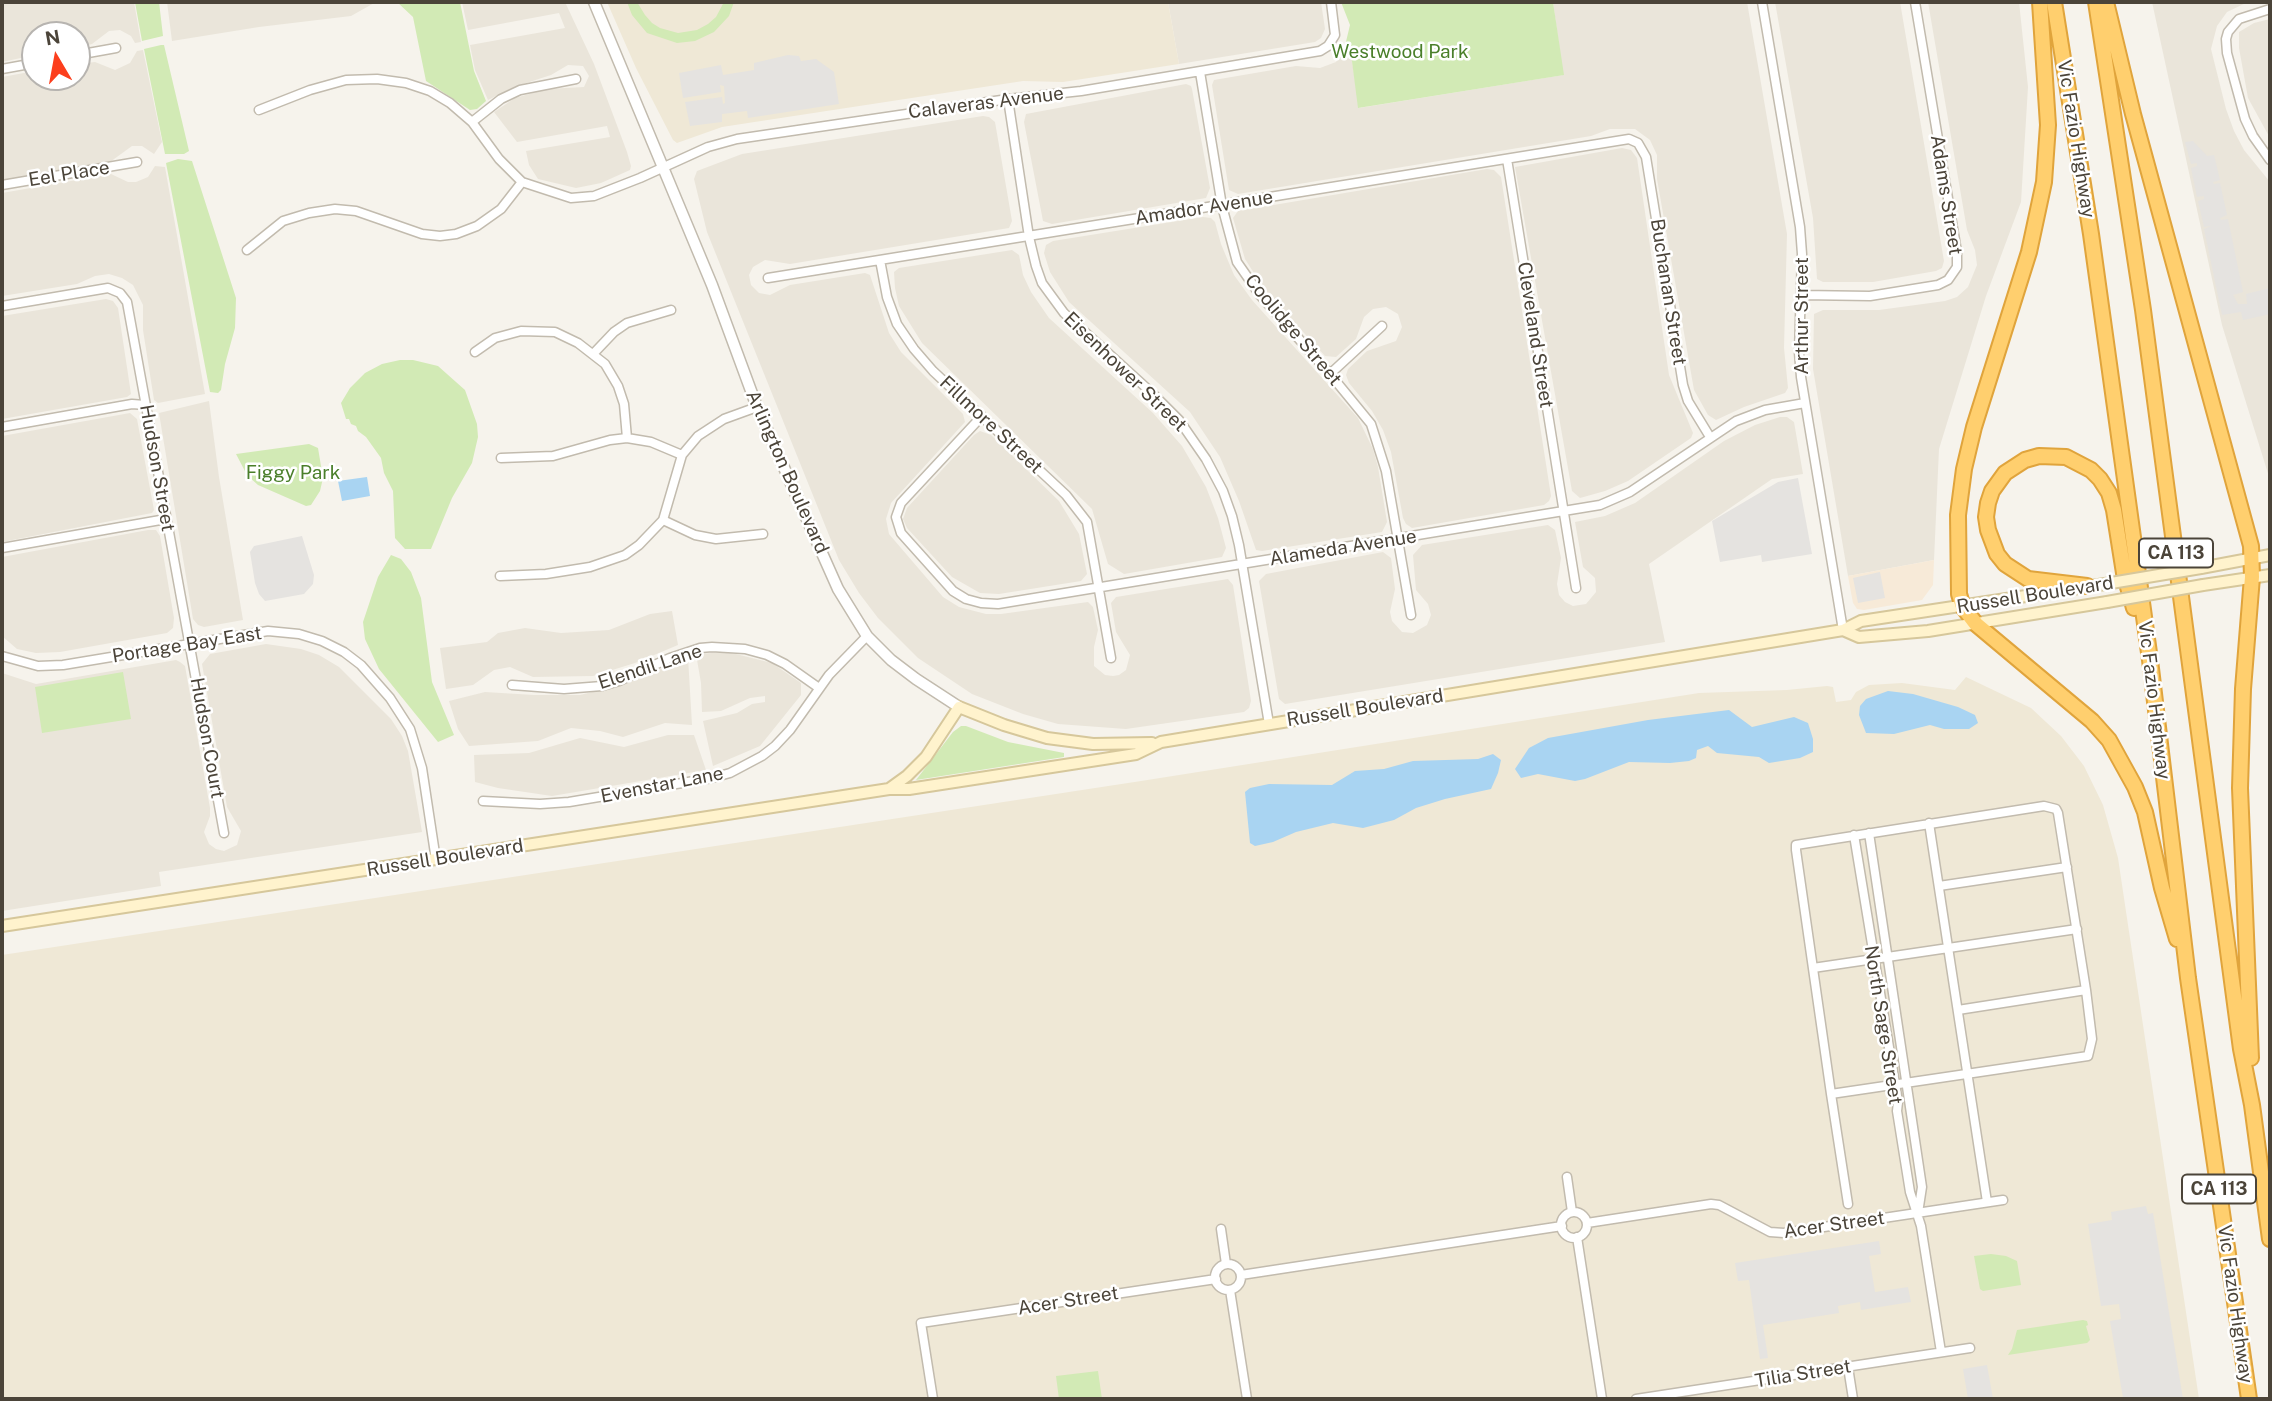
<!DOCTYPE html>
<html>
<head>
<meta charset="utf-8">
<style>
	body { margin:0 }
	#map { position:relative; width:2272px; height:1401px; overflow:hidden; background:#f6f3ec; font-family:"Public Sans",sans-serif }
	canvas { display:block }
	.frame { position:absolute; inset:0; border:4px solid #4b4439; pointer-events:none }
	.north { position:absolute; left:21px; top:21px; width:70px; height:70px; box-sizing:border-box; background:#fff; border:2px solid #b7b4b0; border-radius:50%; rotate:350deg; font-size:19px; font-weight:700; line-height:28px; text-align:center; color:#4b4439 }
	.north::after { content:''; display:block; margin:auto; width:24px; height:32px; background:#fc3f1d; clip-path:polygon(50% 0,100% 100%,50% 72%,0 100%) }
</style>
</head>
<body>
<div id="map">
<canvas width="2272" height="1401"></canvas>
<div class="frame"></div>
<div class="north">N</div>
</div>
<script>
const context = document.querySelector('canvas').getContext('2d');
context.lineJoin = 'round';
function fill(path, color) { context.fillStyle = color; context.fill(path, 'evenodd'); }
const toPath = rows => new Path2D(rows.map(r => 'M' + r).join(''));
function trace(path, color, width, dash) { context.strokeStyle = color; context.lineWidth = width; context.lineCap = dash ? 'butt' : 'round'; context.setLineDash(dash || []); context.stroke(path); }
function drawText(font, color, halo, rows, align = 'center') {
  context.font = font + ' "Public Sans",sans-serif'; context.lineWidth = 5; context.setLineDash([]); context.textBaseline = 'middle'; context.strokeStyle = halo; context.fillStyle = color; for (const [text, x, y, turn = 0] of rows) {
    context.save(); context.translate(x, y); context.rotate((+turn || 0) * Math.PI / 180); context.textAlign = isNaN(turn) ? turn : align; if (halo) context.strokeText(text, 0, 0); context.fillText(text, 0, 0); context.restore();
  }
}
fill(toPath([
	[2,2,134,2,141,42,135,43,131,36,120,30,109,31,92,44,77,48,77,35,35,35,35,55,2,62],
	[167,2,376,2,351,16,259,27,172,41],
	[462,2,565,2,594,64,627,152,631,166,630,170,601,183,576,188,538,179,529,165,526,151,610,137,607,126,517,142,494,112,515,98,547,89,584,87,589,76,583,66,568,65,551,75,514,87,488,100,475,70,470,45,565,28,559,13,468,30],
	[1168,2,1321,2,1325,29,1321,38,1315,42,1179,64],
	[1553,2,1747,2,1787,234,1784,348,1788,388,1785,393,1744,407,1716,420,1708,415,1694,390,1657,179,1657,155,1650,140,1635,129,1610,129,1591,136,1238,194,1229,190,1212,85,1214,80,1296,66,1320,68,1336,62,1344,50,1351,54,1359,108,1563,75],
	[1775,2,1900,2,1944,261,1942,268,1936,271,1873,282,1823,282,1817,279,1813,218],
	[1928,2,2019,2,2028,87,2021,202,1986,296,1939,449,1934,560,1848,576,1813,369,1814,314,1823,310,1879,310,1945,301,1957,297,1968,287,1977,265,1975,250,1967,230],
	[2152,2,2248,2,2227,12,2217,26,2211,49,2226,109,2234,131,2244,150,2270,182,2270,480,2222,325],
	[2270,19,2270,138,2248,98,2239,48,2239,32,2254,23],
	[143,50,162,142,154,154,142,146,132,146,110,162,2,181,2,77,35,71,35,77,77,77,77,64,95,62,115,70,130,63,137,51],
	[1186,84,1191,86,1192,89,1210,188,1206,198,1052,224,1043,221,1024,122,1026,114],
	[983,116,989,117,995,122,1012,221,1009,228,790,264,765,260,753,267,749,275,751,285,759,293,770,295,790,285,865,273,870,275,889,333,901,352,963,414,965,422,891,503,886,519,889,534,943,597,959,607,986,614,1001,614,1088,602,1093,607,1098,630,1094,647,1094,666,1105,675,1113,676,1119,675,1126,670,1130,655,1116,632,1111,603,1116,597,1228,579,1233,585,1251,701,1249,708,1244,712,1126,729,1058,724,1023,714,972,694,918,658,878,618,859,593,839,560,707,232,694,179,697,171,742,154],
	[1622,148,1631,150,1637,158,1669,375,1693,433,1691,438,1628,481,1605,491,1580,498,1572,491,1515,167],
	[155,166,165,167,205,394,158,403,154,400,143,330,143,305,133,285,122,278,109,274,95,276,77,284,2,296,2,193,111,174,128,182,136,182,148,177],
	[1487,169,1494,170,1501,177,1551,496,1549,501,1544,505,1412,528,1406,524,1403,518,1391,452,1383,430,1372,411,1349,383,1346,375,1348,369,1367,351,1396,341,1402,327,1398,314,1386,307,1373,309,1364,317,1356,339,1336,357,1325,356,1264,289,1245,259,1233,218,1238,211,1244,210],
	[1203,217,1211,218,1215,222,1221,244,1234,275,1252,300,1358,418,1373,449,1378,467,1387,522,1382,532,1262,551,1256,550,1239,501,1220,457,1190,412,1069,302,1050,272,1044,253,1046,245,1053,241],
	[1012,250,1019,255,1023,275,1031,292,1049,318,1153,413,1182,446,1206,487,1218,518,1226,548,1222,557,1124,574,1108,564,1092,509,922,343,899,306,895,288,894,272,899,268],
	[106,299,113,301,118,308,131,394,127,397,2,419,2,316],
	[209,401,219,477,243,620,204,627,198,625,193,619,159,413],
	[130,413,137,419,154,510,152,513,2,542,2,436],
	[1780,417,1787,417,1794,422,1803,474,1772,479,1649,564,1665,642,1285,704,1279,699,1259,581,1266,574,1383,552,1391,558,1395,589,1390,612,1392,621,1402,632,1413,633,1427,625,1431,615,1428,604,1416,590,1413,555,1422,545,1548,525,1555,530,1561,558,1557,584,1559,595,1565,602,1573,606,1586,604,1596,592,1595,578,1583,567,1575,522,1605,516,1635,503,1724,441,1755,425],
	[980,431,991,435,1059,501,1079,534,1087,574,1081,581,999,594,980,593,952,577,907,528,903,519,907,508,974,435],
	[148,530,156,530,160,536,174,618,173,628,167,633,60,652,36,653,17,649,2,636,2,557],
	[672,611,678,645,635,663,593,676,533,677,510,667,494,670,473,685,446,689,440,648,487,642,498,633,525,628,561,633,609,630,650,614],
	[266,644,301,649,319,655,339,667,391,719,402,736,408,751,422,832,159,872,161,886,2,911,2,673,36,684,176,660,180,662,185,666,210,808,210,816,204,832,209,844,216,849,224,851,237,845,241,831,227,807,202,664,210,654],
	[728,652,772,663,801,683,801,695,760,746,713,766,703,721,737,713,752,704,765,702,765,696,750,698,721,711,702,712,701,683,696,654],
	[688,657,692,725,665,723,623,737,600,731,571,728,538,741,469,746,458,729,449,701,485,692,534,695,580,695,624,684],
	[668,735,694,735,706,770,552,796,498,788,475,782,474,755,529,753,580,738,624,747]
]), '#eae5da');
fill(toPath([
	[1934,560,1933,585,1922,600,1864,610,1857,609,1853,603,1848,576]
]), '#f7ead8');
fill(toPath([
	[607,2,1168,2,1179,64,1063,82,1023,81,748,123,722,127,677,143,673,140,636,68],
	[1966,677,2031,708,2061,736,2084,766,2103,805,2118,858,2199,1399,2,1399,2,955,1141,781,1699,693,1787,690,1827,686,1833,687,1836,702,1851,700,1856,692,1869,685,1902,683,1955,690]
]), '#efe8d6');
fill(toPath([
	[135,2,159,2,163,36,142,41],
	[397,2,460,2,474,71,486,101,477,109,470,110,426,81,413,17],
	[627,2,637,2,645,15,652,23,660,28,678,33,697,30,708,24,716,17,724,2,734,2,729,16,714,32,695,41,677,43,647,33,632,15],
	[1341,2,1553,2,1564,75,1358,108,1351,54,1344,50,1350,25],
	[161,45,164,45,189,151,184,154,165,154,144,49],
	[178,159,192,161,236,298,235,328,225,364,221,390,218,393,210,392,166,163],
	[400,360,413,360,438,366,465,390,477,424,478,437,472,463,452,498,431,549,405,549,395,538,393,491,384,473,381,458,366,437,358,431,356,426,351,424,349,419,346,419,341,403,350,388,365,373,382,364],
	[309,444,318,448,323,478,320,491,311,505,306,506,258,485,247,475,236,454],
	[391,555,401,559,411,572,421,598,432,682,454,735,438,742,379,669,365,639,363,622,378,577],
	[123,672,131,719,42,733,35,687],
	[961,726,966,726,1008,742,1064,753,1064,757,916,780,953,732],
	[1991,1254,2006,1256,2017,1261,2021,1285,1983,1291,1980,1289,1974,1256],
	[2083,1320,2087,1321,2088,1325,2086,1326,2090,1340,2087,1343,2008,1355,2012,1349,2017,1330],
	[1098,1371,1102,1399,1059,1399,1056,1376]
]), '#d2eab5');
fill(toPath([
	[788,55,799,56,801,61,816,59,834,72,839,104,748,118,747,111,722,114,722,122,690,126,685,102,722,97,723,104,725,103,724,86,720,85,721,92,683,98,679,73,721,65,723,75,754,70,754,63],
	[2193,141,2207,156,2214,155,2220,180,2213,182,2214,184,2220,183,2227,215,2220,218,2221,220,2228,219,2243,292,2233,295,2238,304,2247,304,2246,294,2270,288,2270,314,2243,320,2241,312,2222,315,2204,229,2211,226,2204,227,2198,201,2204,199,2204,196,2197,197,2191,168,2197,166,2197,163,2191,164,2185,142],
	[1798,478,1812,554,1762,562,1761,555,1720,562,1712,521,1778,482],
	[302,536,314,575,313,584,304,594,265,601,259,594,255,583,250,552,254,546],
	[1880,572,1885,598,1858,603,1853,578],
	[2146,1206,2148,1214,2153,1213,2183,1399,2123,1398,2110,1321,2121,1319,2119,1304,2101,1306,2088,1224,2112,1220,2111,1212],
	[1879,1241,1881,1254,1869,1256,1875,1292,1908,1287,1911,1302,1861,1310,1860,1302,1838,1306,1839,1313,1763,1325,1768,1358,1760,1359,1749,1280,1738,1281,1735,1263],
	[1987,1365,1993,1399,1968,1399,1963,1369]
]), '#e5e3e0');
fill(toPath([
	[367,477,370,496,342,501,338,481],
	[1888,691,1913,694,1958,707,1975,715,1978,723,1969,729,1944,729,1930,725,1894,734,1866,733,1859,715,1860,706,1866,699],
	[1729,710,1752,727,1794,717,1808,723,1813,739,1813,752,1800,758,1769,763,1759,757,1717,753,1708,746,1697,750,1696,758,1689,761,1670,763,1629,762,1585,779,1575,781,1538,774,1521,778,1515,769,1529,748,1548,738,1648,720],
	[1493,754,1501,760,1498,773,1491,789,1445,799,1416,808,1394,820,1363,828,1333,823,1296,832,1273,842,1255,846,1250,843,1245,792,1250,788,1269,784,1332,785,1355,771,1384,769,1413,761,1478,759]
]), '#a9d4f2');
const minor = toPath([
	[1762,2,1800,227,1802,254,1799,352,1801,377,1843,630],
	[2270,9,2239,19,2228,32,2226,39,2227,53,2245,119,2253,136,2270,160],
	[77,55,116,48],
	[2,69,35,63],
	[1200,72,1222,206,1237,262,1260,295,1330,374,1371,424,1386,471,1411,615],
	[1008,99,1029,237,1036,266,1042,283,1064,313,1152,393,1179,420,1206,459,1223,491,1232,516,1239,545,1269,724],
	[259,110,310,90,346,80,377,79,406,83,430,91,450,103,472,122,499,159,522,182,571,198,594,196,640,178,708,147,737,139,1008,99,1081,91,1320,51,1328,46,1335,35,1331,2],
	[472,122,501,99,520,90,576,79],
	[1507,159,1576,588],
	[2,185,137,162],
	[247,250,283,221,309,213,335,209,356,211,422,234,440,236,456,234,477,226,501,209,522,182],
	[880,260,887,297,897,324,914,349,933,371,1066,495,1087,522,1111,658],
	[768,278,1629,139,1638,143,1646,157,1683,385,1688,401,1710,437],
	[1801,295,1870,296,1938,285,1948,280,1957,267,1957,252,1915,2],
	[2,306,108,288,120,293,127,302,224,833],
	[475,352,495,338,521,331,555,332,578,343,605,364,618,386,624,404,627,438],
	[594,353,614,332,627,323,671,310],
	[1330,374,1382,326],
	[982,416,901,503,896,517,901,533,953,591,966,599,981,603,998,604,1600,505,1630,492,1736,421,1765,410,1805,403],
	[2,427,132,404,145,405],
	[501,458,553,456,610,440,627,438,651,442,682,455],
	[663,520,695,535,716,539,763,534],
	[2,548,166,519],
	[500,576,546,574,590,567,625,555,639,545,663,520,682,455,698,436,724,419,757,407],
	[2,656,38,666,63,665,268,631,299,634,322,641,344,652,361,665,390,698,410,729,422,768,436,860],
	[512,685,564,689,602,686,619,681,670,658,700,648,712,647,745,649,767,655,785,664,819,688],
	[483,801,540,804,569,802,712,778,730,773,762,756,775,746,790,730,829,675,867,636],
	[1929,823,1987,1202],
	[1869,833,1922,1187,1918,1213],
	[1854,835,1898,1102,1897,1111,1910,1192,1921,1226,1941,1352],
	[1939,886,2067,867],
	[1813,968,2077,929],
	[1958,1010,2086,990],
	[1831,1094,2088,1056,2092,1039,2086,990,2058,813,2056,809,2044,806,1796,845,1796,850,1831,1094,1848,1204],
	[1567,1177,1572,1212],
	'1561 1225a13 13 0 1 1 26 0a13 13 0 1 1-26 0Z',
	[1587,1223,1711,1204,1719,1205,1770,1232,1784,1233,2003,1200],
	[1221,1229,1226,1264],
	[1577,1237,1602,1399],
	'1215 1277a13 13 0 1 1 26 0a13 13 0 1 1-26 0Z',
	[1241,1275,1562,1226],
	[1230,1290,1247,1399],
	[1848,1367,1853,1399],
	[933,1399,921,1323,1216,1279],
	[1636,1399,1970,1348]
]);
const tertiary = toPath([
	[594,2,712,285,757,407,838,589,867,636,891,660,916,679,959,707]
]);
const secondary = toPath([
	[2201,568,2270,555],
	[2203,585,2270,575],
	[1843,630,1859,637,1928,631,2107,602],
	[889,789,907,776,926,757,959,707,1004,725,1047,738,1093,744,1152,743],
	[2,926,889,789,909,789,1136,754,1161,742,1843,630,1861,621,2105,584]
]);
const motorway = toPath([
	[2040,2,2048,125,2044,182,2029,252,1974,427,1964,469,1958,515,1959,594,1963,607,1976,624,2092,721,2109,740,2135,787,2145,812,2162,888,2177,939],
	[2054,2,2091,234,2150,660,2188,978,2249,1399],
	[2096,2,2143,310,2241,1049,2252,1105,2270,1239],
	[2106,2,2133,114,2251,546,2252,577,2243,689,2240,788,2251,1058],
	[2087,586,2028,579,2005,564,1997,554,1988,530,1986,517,1988,503,1992,491,2005,473,2025,460,2039,456,2066,457,2091,470,2100,479,2109,493,2114,510,2124,573,2134,608]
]);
trace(minor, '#c2bbae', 11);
trace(tertiary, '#c2bbae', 13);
trace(secondary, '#d6c79b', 14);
trace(motorway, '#e0a43c', 18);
trace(minor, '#fff', 8);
trace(tertiary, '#fff', 10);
trace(secondary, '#fff3cd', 10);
trace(motorway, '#ffcf6e', 14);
const secondaryBridge = toPath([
	[2105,584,2201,568],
	[2107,602,2203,585]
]);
trace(secondaryBridge, '#d6c79b', 14, []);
trace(secondaryBridge, '#fff3cd', 10);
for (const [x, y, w] of [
	[2176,553,74],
	[2219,1189,74]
]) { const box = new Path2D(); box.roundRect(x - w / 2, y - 14.5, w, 29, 5); context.fillStyle = '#fff'; context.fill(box); trace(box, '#4b4439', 2); }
drawText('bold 18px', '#4b4439', null, [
	["CA 113",2176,553],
	["CA 113",2219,1189]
]);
drawText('19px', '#4a7f2a', '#fff', [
	["Westwood Park",1400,52],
	["Figgy Park",293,473]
]);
drawText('19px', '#4b4439', '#fff', [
	["Calaveras Avenue",986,103,-7],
	["Vic Fazio Highway",2076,139,81],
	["Eel Place",69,174,-9],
	["Adams Street",1946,195,81],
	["Amador Avenue",1204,208,-9],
	["Buchanan Street",1668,292,81],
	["Arthur Street",1802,316,-90],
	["Coolidge Street",1293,330,50],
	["Cleveland Street",1535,335,81],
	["Eisenhower Street",1125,372,44],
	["Fillmore Street",991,425,43],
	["Hudson Street",157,468,80],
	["Arlington Boulevard",787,472,66],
	["Alameda Avenue",1343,548,-9],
	["Russell Boulevard",2035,595,-9],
	["Portage Bay East",187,645,-9],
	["Elendil Lane",650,667,-18],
	["Vic Fazio Highway",2154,700,83],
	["Russell Boulevard",1365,708,-9],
	["Hudson Court",207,738,80],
	["Evenstar Lane",662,785,-11],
	["Russell Boulevard",445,858,-9],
	["North Sage Street",1883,1025,81],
	["Acer Street",1834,1225,-8],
	["Acer Street",1068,1301,-9],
	["Vic Fazio Highway",2235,1304,82],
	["Tilia Street",1803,1374,-9]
]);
</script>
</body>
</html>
